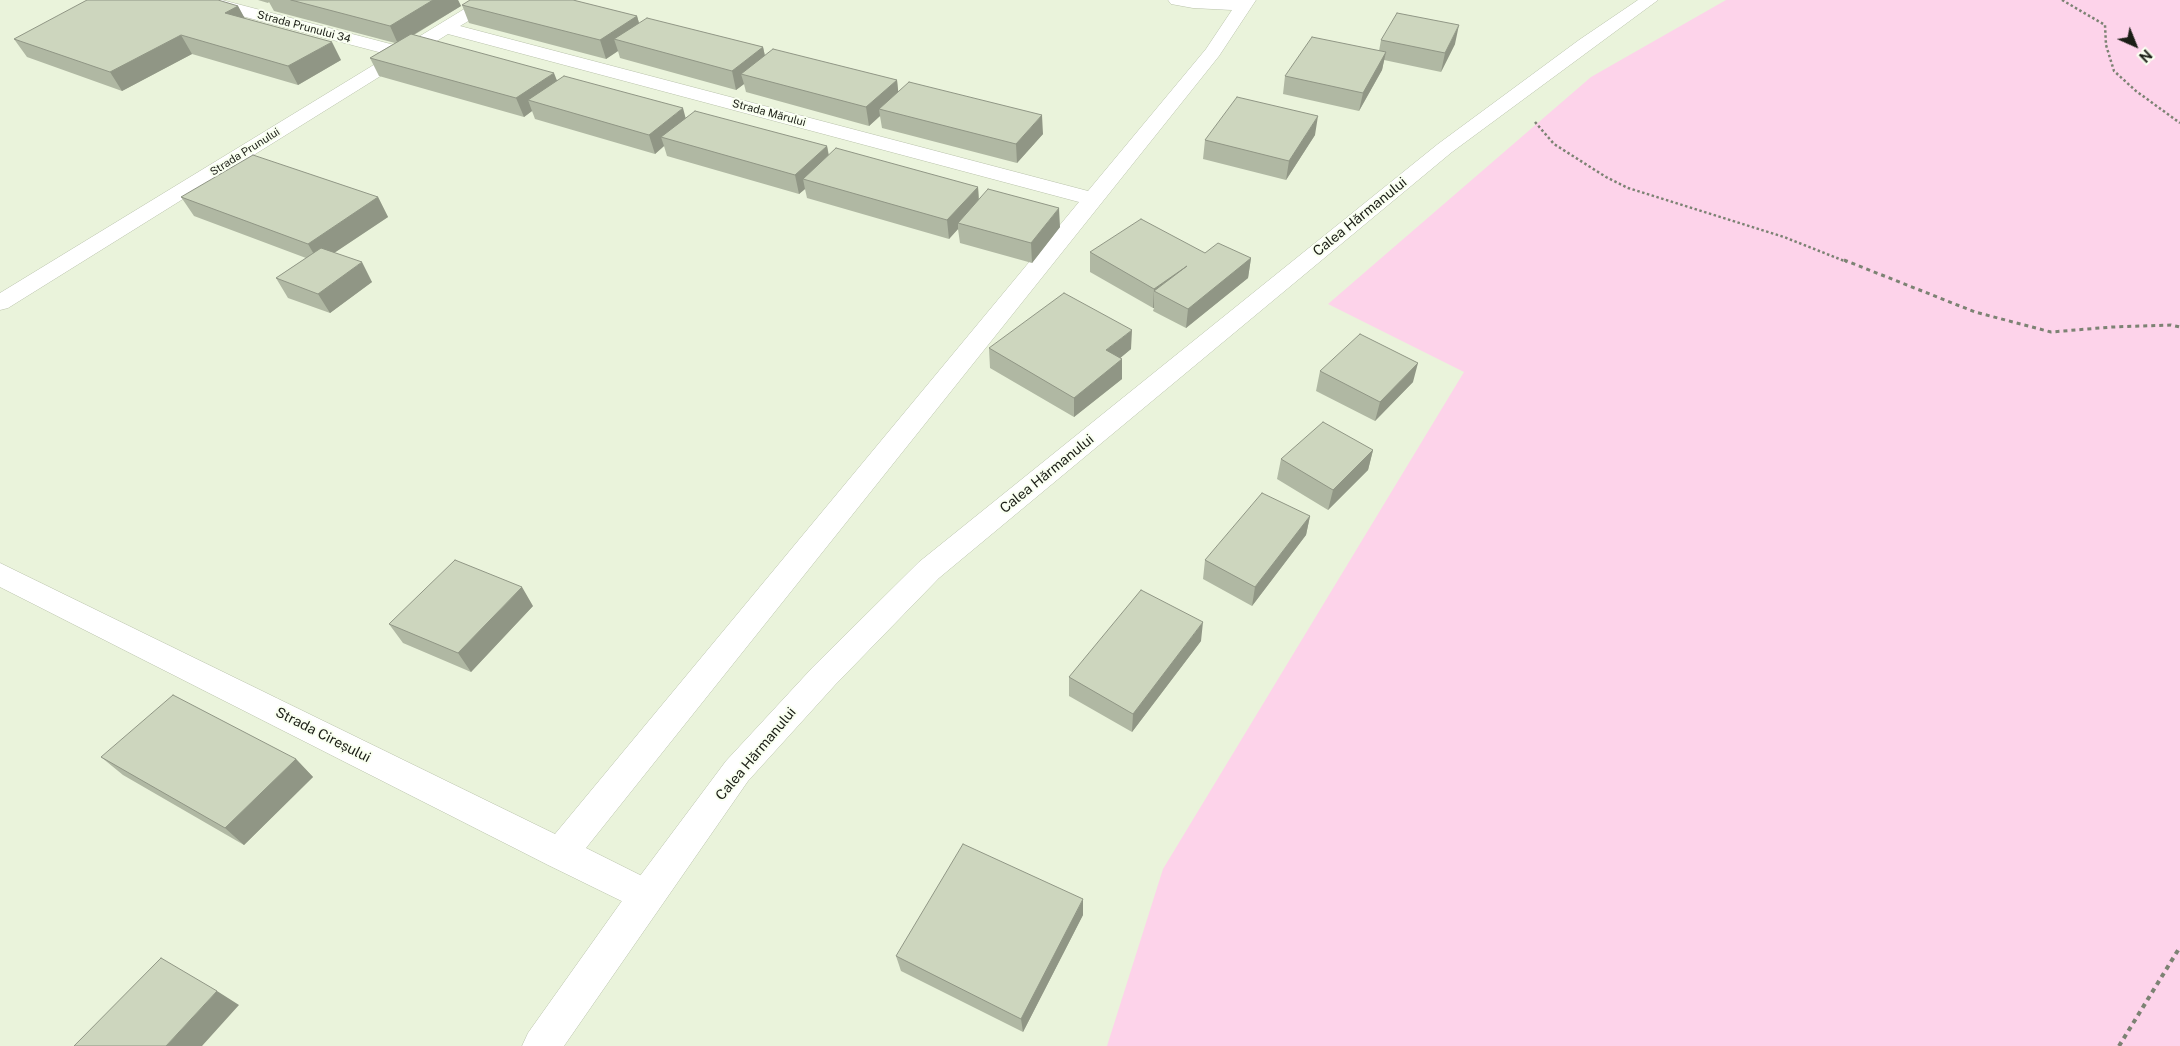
<!DOCTYPE html>
<html>
<head>
<meta charset="utf-8">
<style>
	body { margin:0 }
	#map { position:relative; width:2180px; height:1046px; overflow:hidden; background:#eaf3db; font-family:"Public Sans",sans-serif }
	canvas { display:block }
	.north { position:absolute; left:2110px; top:20px; width:50px; height:50px; -webkit-text-stroke:4px #f9fff0; paint-order:stroke; rotate:136deg; font-size:14px; font-weight:700; line-height:20px; text-align:center; color:#1b1e16 }
	.north::after { content:''; display:block; margin:auto; width:18px; height:22px; background:#1b1e16; clip-path:polygon(50% 0,100% 100%,50% 72%,0 100%) }
</style>
</head>
<body>
<div id="map">
<canvas width="2180" height="1046"></canvas>
<div class="north">N</div>
</div>
<script>
const context = document.querySelector('canvas').getContext('2d');
context.lineJoin = 'round';
function fill(path, color) { context.fillStyle = color; context.fill(path, 'evenodd'); }
const toPath = rows => new Path2D(rows.map(r => 'M' + r).join(''));
function trace(path, color, width, dash) { context.strokeStyle = color; context.lineWidth = width; context.lineCap = dash ? 'butt' : 'round'; context.setLineDash(dash || []); context.stroke(path); }
function drawText(font, color, halo, rows, align = 'center') {
  context.font = font + ' "Public Sans",sans-serif'; context.lineWidth = 4; context.setLineDash([]); context.textBaseline = 'middle'; context.strokeStyle = halo; context.fillStyle = color; for (const [text, x, y, turn = 0] of rows) {
    context.save(); context.translate(x, y); context.rotate((+turn || 0) * Math.PI / 180); context.textAlign = isNaN(turn) ? turn : align; if (halo) context.strokeText(text, 0, 0); context.fillText(text, 0, 0); context.restore();
  }
}
fill(toPath([
	[1726,0,2180,0,2180,1046,1107,1046,1163,869,1464,372,1328,304,1591,77]
]), '#fdd3ea');
const street = toPath([
	[193,0,222,0,402,47,479,0,500,0,497,4,460,26,1088,191,1206,49,1232,10,1193,8,1171,4,1168,0,1256,0,1219,56,586,848,658,884,663,896,658,908,646,913,548,865,0,587,0,563,555,834,1079,202,448,34,8,308,0,310,0,293,390,55,196,4,193,0]
]);
const secondary = toPath([
	[1638,0,1658,0,1452,152,939,578,835,685,748,781,564,1046,522,1046,528,1033,634,884,726,761,813,667,919,562,1438,144,1579,40,1638,0]
]);
trace(street, '#b9c2ab', 1);
trace(secondary, '#b9c2ab', 1);
trace(toPath([
	[2062,0,2105,25,2106,45,2114,71,2136,91,2180,123],
	[1535,122,1554,144,1606,177,1628,188,1784,237,1847,262]
]), '#7c8273', 2.5, [2.5, 2.5]);
trace(toPath([
	[1844,260,1975,312,2051,332,2112,327,2171,325,2180,327]
]), '#7c8273', 3, [4, 4]);
trace(toPath([
	[2119,1046,2180,947]
]), '#7c8273', 4, [4.5, 4.5]);
fill(street, '#fff');
fill(secondary, '#fff');
fill(toPath([
	[258,0,458,0,461,6,414,35,557,80,686,118,827,146,829,155,978,187,979,200,1060,227,1032,263,960,243,958,229,949,239,807,198,805,189,799,194,667,156,664,146,655,154,535,119,532,111,524,117,379,76,370,58,395,43,274,11,269,2,268,3],
	[462,5,637,16,639,23,763,47,765,56,897,80,898,92,1043,134,1017,163,882,128,880,116,869,126,746,92,744,84,736,90,620,58,618,51,606,59,469,23],
	[238,6,244,18,341,60,298,85,192,54,122,91,27,57,14,39],
	[1381,40,1455,44,1441,72,1384,60,1382,70,1359,111,1283,94,1285,76,1379,51],
	[1315,135,1286,180,1203,159,1205,140],
	[181,197,378,197,388,217,334,253,372,282,330,313,288,298,276,278,306,258,194,216],
	[1090,252,1251,258,1248,278,1186,328,1153,311,1154,308,1153,308,1090,272],
	[989,348,1131,349,1120,358,1122,359,1122,379,1074,417,990,368],
	[1320,371,1413,382,1375,421,1316,391],
	[1373,450,1368,470,1328,510,1277,479,1281,459],
	[1310,516,1306,535,1252,606,1203,579,1205,560],
	[533,606,471,672,403,643,389,624],
	[1201,641,1132,732,1069,696,1069,677],
	[101,757,296,759,313,777,244,845,123,775],
	[1083,915,1023,1032,901,971,896,956]
]), '#b0b8a3');
fill(toPath([
	[433,0,458,0,461,6,398,44,390,26],
	[238,6,248,24,225,13],
	[637,16,642,34,614,39,618,51,606,59,600,40],
	[1459,25,1455,44,1441,72,1445,53],
	[181,35,192,54,122,91,110,72],
	[332,42,341,60,298,85,288,66],
	[763,47,767,66,741,74,744,84,736,90,732,71],
	[1386,52,1382,70,1359,111,1363,93],
	[554,73,561,91,528,100,532,111,524,117,516,98],
	[897,80,899,99,879,109,880,116,869,126,866,107],
	[683,108,688,127,661,137,664,146,655,154,649,135],
	[1042,115,1043,134,1017,163,1016,144],
	[1318,116,1315,135,1286,180,1289,161],
	[827,146,830,165,803,179,805,189,799,194,795,175],
	[978,187,979,206,958,223,958,229,949,239,947,220],
	[378,197,388,217,319,263,308,244],
	[1059,208,1060,227,1032,263,1031,243],
	[1251,258,1248,278,1186,328,1188,309],
	[362,262,372,282,330,313,318,294],
	[1187,266,1154,291,1154,308,1153,308,1154,289],
	[1132,330,1131,349,1106,370,1106,350],
	[1122,359,1122,379,1074,417,1074,398],
	[1418,363,1413,382,1375,421,1380,402],
	[1373,450,1368,470,1328,510,1333,490],
	[1310,516,1306,535,1252,606,1255,587],
	[522,587,533,606,471,672,458,653],
	[1203,622,1201,641,1132,732,1133,714],
	[296,759,313,777,244,845,225,828],
	[1083,899,1083,915,1023,1032,1021,1019],
	[217,991,239,1005,202,1046,166,1046]
]), '#909685');
const building = toPath([
	[87,0,218,0,238,6,225,13,332,42,288,66,181,35,110,72,14,39,87,0],
	[291,0,433,0,390,26,291,0],
	[470,0,573,0,637,16,600,40,462,5,470,0],
	[1397,13,1459,25,1445,53,1381,40,1397,13],
	[647,18,763,47,732,71,614,39,647,18],
	[411,34,554,73,516,98,370,58,411,34],
	[1312,37,1386,52,1363,93,1285,76,1312,37],
	[773,49,897,80,866,107,741,74,773,49],
	[564,76,683,108,649,135,528,100,564,76],
	[909,82,1042,115,1016,144,879,109,909,82],
	[1237,97,1318,116,1289,161,1205,140,1237,97],
	[695,111,827,146,795,175,661,137,695,111],
	[836,148,978,187,947,220,803,179,836,148],
	[253,155,378,197,308,244,181,197,253,155],
	[988,189,1059,208,1031,243,958,223,988,189],
	[1141,219,1205,253,1218,243,1251,258,1188,309,1154,291,1187,266,1154,289,1090,252,1141,219],
	[321,248,362,262,318,294,276,278,321,248],
	[1064,293,1132,330,1106,350,1122,359,1074,398,989,348,1064,293],
	[1360,334,1418,363,1380,402,1320,371,1360,334],
	[1323,422,1373,450,1333,490,1281,459,1323,422],
	[1262,493,1310,516,1255,587,1205,560,1262,493],
	[455,560,522,587,458,653,389,624,455,560],
	[1141,590,1203,622,1133,714,1069,677,1141,590],
	[173,695,296,759,225,828,101,757,173,695],
	[963,844,1083,899,1021,1019,896,956,963,844],
	[161,958,217,991,166,1046,74,1046,161,958]
]);
fill(building, '#cdd6be');
trace(building, '#909685', 1);
drawText('11px', '#1b1e16', '#f9fff0', [
	["Strada Prunului 34",304,27,15],
	["Strada Mărului",769,113,15],
	["Strada Prunului",245,152,-32]
]);
drawText('14px', '#1b1e16', '#f9fff0', [
	["Calea Hărmanului",1360,217,-39],
	["Calea Hărmanului",1047,474,-39],
	["Strada Cireșului",323,735,27],
	["Calea Hărmanului",756,754,-50]
]);
</script>
</body>
</html>
